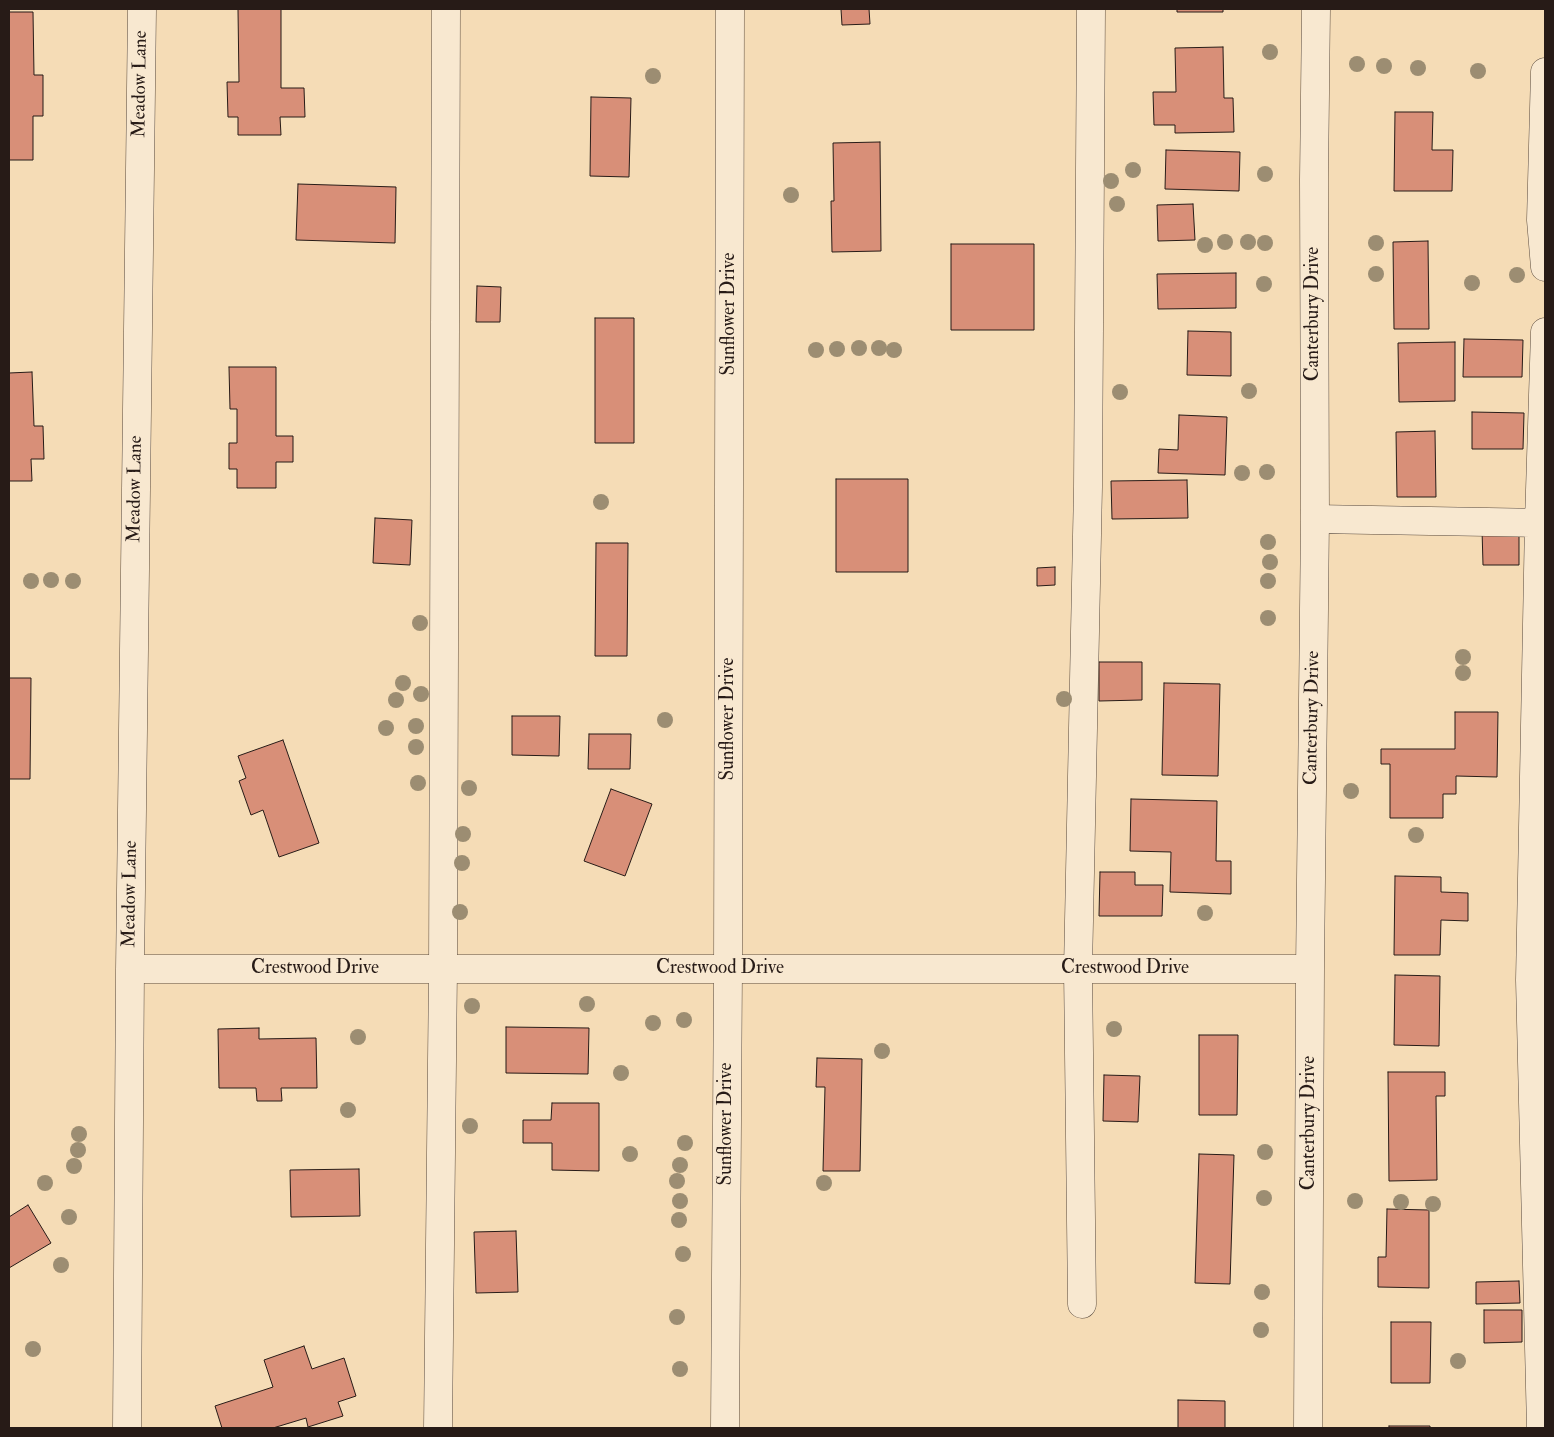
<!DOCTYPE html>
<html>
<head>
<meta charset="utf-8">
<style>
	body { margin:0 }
	#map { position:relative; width:1554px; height:1437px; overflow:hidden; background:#f5dcb6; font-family:"IM FELL Double Pica",serif }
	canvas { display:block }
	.frame { position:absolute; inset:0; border:10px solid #271b17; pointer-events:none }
</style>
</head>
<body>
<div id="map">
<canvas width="1554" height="1437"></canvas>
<div class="frame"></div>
</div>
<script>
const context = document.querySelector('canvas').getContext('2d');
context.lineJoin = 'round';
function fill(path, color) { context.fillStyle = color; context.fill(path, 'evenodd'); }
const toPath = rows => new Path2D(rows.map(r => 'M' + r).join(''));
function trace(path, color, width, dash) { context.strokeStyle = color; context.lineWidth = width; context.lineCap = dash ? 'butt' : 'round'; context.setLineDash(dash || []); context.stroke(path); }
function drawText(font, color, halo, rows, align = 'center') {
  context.font = font + ' "IM FELL Double Pica",serif'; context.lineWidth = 4; context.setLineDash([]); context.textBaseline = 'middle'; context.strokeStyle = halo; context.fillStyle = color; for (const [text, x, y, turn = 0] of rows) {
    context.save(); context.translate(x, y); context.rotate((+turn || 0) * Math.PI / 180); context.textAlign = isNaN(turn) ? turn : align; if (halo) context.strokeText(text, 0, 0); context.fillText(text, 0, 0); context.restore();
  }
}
const building = toPath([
	[238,9,281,9,281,88,304,88,305,117,280,117,281,135,238,135,238,117,228,117,227,82,239,82,238,9],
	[841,9,869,9,870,24,842,25,841,9],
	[1177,9,1223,9,1223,12,1177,12,1177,9],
	[9,12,33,12,34,75,43,75,43,116,33,116,33,160,9,160,9,12],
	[1223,47,1224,98,1233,98,1234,132,1175,133,1175,125,1154,125,1153,92,1176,92,1175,48,1223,47],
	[591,97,631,98,629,177,590,176,591,97],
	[1395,112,1433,112,1432,150,1453,150,1452,191,1394,191,1395,112],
	[880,142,881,251,832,252,831,201,834,201,833,143,880,142],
	[1166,150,1240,152,1239,191,1165,189,1166,150],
	[298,184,396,187,395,243,296,240,298,184],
	[1193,204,1195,240,1158,241,1157,205,1193,204],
	[1428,241,1429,329,1394,329,1393,242,1428,241],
	[951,244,1034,244,1034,330,951,330,951,244],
	[1236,273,1236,308,1158,309,1157,274,1236,273],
	[477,286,501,287,500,322,476,322,477,286],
	[595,318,634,318,634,443,595,443,595,318],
	[1188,331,1231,332,1231,376,1187,375,1188,331],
	[1464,339,1523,340,1522,377,1463,377,1464,339],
	[1455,342,1455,401,1399,402,1398,343,1455,342],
	[229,367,276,367,276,436,293,436,293,462,276,462,276,488,237,488,237,469,229,469,229,443,237,443,237,409,230,409,229,367],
	[32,372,34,426,43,426,44,459,31,459,32,481,9,481,9,373,32,372],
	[1472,412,1524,413,1523,449,1472,449,1472,412],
	[1179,415,1227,417,1225,475,1158,473,1159,449,1178,450,1179,415],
	[1435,431,1436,497,1397,497,1396,432,1435,431],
	[836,479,908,479,908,572,836,572,836,479],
	[1187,480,1188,518,1112,519,1111,481,1187,480],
	[375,518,412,520,410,565,373,563,375,518],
	[1482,529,1519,529,1519,565,1483,565,1482,529],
	[596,543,628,543,627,656,595,656,596,543],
	[1055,567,1055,585,1037,586,1037,568,1055,567],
	[1099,662,1142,662,1142,700,1099,701,1099,662],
	[9,678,31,678,30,779,9,779,9,678],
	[1164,683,1220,684,1218,776,1162,775,1164,683],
	[1455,712,1498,712,1497,777,1456,776,1456,794,1443,794,1443,818,1390,818,1390,764,1381,764,1381,749,1455,749,1455,712],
	[512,716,560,716,559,756,512,755,512,716],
	[589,734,631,734,630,769,588,769,589,734],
	[283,740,319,843,279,857,263,810,251,815,239,781,246,778,238,756,283,740],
	[611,789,652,804,625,876,584,861,611,789],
	[1131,799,1217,801,1216,861,1231,861,1231,894,1170,892,1171,852,1130,851,1131,799],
	[1100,872,1135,872,1135,885,1163,885,1162,916,1099,916,1100,872],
	[1395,876,1441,877,1441,892,1468,893,1468,921,1441,920,1440,955,1394,955,1395,876],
	[1395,975,1440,976,1439,1046,1394,1045,1395,975],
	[506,1027,589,1028,588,1074,506,1073,506,1027],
	[259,1028,259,1039,316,1038,317,1088,281,1088,282,1101,257,1101,256,1088,219,1088,218,1029,259,1028],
	[1199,1035,1238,1035,1237,1115,1199,1115,1199,1035],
	[817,1058,862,1059,860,1171,823,1171,825,1087,816,1087,817,1058],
	[1388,1072,1445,1072,1445,1096,1436,1096,1437,1180,1389,1181,1388,1072],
	[1104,1075,1140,1076,1138,1122,1103,1121,1104,1075],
	[552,1103,599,1103,599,1171,552,1170,552,1143,523,1143,523,1120,551,1120,552,1103],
	[1199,1154,1234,1155,1230,1284,1195,1283,1199,1154],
	[359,1169,360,1216,291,1217,290,1170,359,1169],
	[28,1205,51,1243,9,1268,9,1217,28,1205],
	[1387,1209,1429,1210,1429,1288,1378,1287,1378,1257,1386,1257,1387,1209],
	[516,1231,518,1292,476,1293,474,1232,516,1231],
	[1519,1281,1520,1303,1476,1304,1476,1282,1519,1281],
	[1484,1310,1522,1310,1522,1342,1484,1343,1484,1310],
	[1391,1322,1431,1322,1430,1383,1391,1383,1391,1322],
	[304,1346,312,1369,344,1358,356,1396,338,1402,343,1416,308,1427,306,1418,273,1428,222,1428,215,1406,273,1387,264,1360,304,1346],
	[1178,1400,1225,1401,1225,1428,1178,1428,1178,1400],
	[1389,1426,1430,1426,1430,1428,1389,1428,1389,1426]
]);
fill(building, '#d88f78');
trace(building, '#271b17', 1);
const minor = toPath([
	[1545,72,1541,220,1545,267],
	[1315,519,1545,523],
	[130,969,1310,969],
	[1082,1304,1078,969,1088,487,1091,9],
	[127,1428,130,969,142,9],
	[438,1428,443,969,446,9],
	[725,1428,728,969,730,9],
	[1308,1428,1310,969,1315,519,1314,179,1316,9],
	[1541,1428,1530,980,1539,522,1545,332]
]);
trace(minor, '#5a4b3f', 29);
trace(minor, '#f8e8d0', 28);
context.fillStyle = '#9c8d72';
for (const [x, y] of [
	[1270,52],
	[1357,64],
	[1384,66],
	[1418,68],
	[1478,71],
	[653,76],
	[1133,170],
	[1265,174],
	[1111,181],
	[791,195],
	[1117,204],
	[1225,242],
	[1248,242],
	[1265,243],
	[1376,243],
	[1205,245],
	[1376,274],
	[1517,275],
	[1472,283],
	[1264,284],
	[859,348],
	[879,348],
	[837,349],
	[816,350],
	[894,350],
	[1249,391],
	[1120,392],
	[1267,472],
	[1242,473],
	[601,502],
	[1268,542],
	[1270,562],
	[51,580],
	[31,581],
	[73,581],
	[1268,581],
	[1268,618],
	[420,623],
	[1463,657],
	[1463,673],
	[403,683],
	[421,694],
	[1064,699],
	[396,700],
	[665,720],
	[416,726],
	[386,728],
	[416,747],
	[418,783],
	[469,788],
	[1351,791],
	[463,834],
	[1416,835],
	[462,863],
	[460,912],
	[1205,913],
	[587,1004],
	[472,1006],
	[684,1020],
	[653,1023],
	[1114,1029],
	[358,1037],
	[882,1051],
	[621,1073],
	[348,1110],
	[470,1126],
	[79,1134],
	[685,1143],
	[78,1150],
	[1265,1152],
	[630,1154],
	[680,1165],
	[74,1166],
	[677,1181],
	[45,1183],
	[824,1183],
	[1264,1198],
	[680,1201],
	[1355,1201],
	[1401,1202],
	[1433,1204],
	[69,1217],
	[679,1220],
	[683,1254],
	[61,1265],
	[1262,1292],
	[677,1317],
	[1261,1330],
	[33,1349],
	[1458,1361],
	[680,1369]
]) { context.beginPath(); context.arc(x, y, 8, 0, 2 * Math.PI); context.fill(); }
drawText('19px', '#271b17', '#f8e8d0', [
	["Meadow Lane",141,84,-89],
	["Sunflower Drive",730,314,-90],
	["Canterbury Drive",1314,314,-90],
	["Meadow Lane",136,489,-89],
	["Canterbury Drive",1313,718,-89],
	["Sunflower Drive",729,719,-90],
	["Meadow Lane",131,894,-89],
	["Crestwood Drive",315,969],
	["Crestwood Drive",720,969],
	["Crestwood Drive",1125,969],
	["Canterbury Drive",1310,1123,-90],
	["Sunflower Drive",727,1124,-90]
]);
</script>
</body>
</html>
